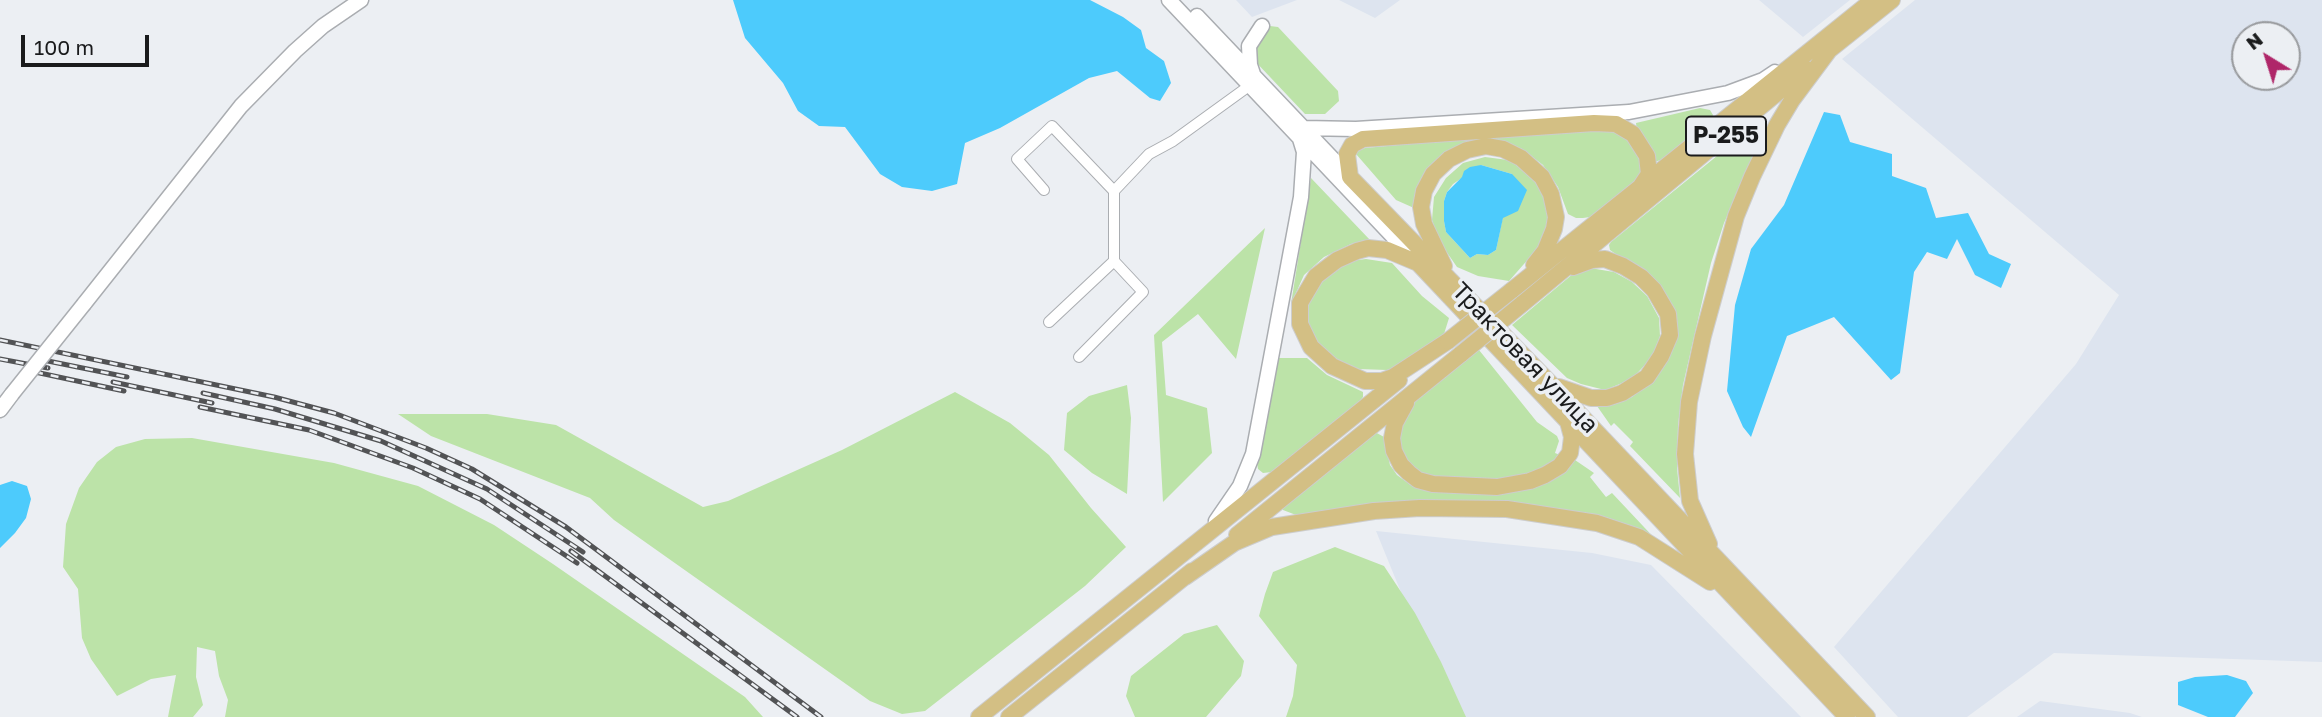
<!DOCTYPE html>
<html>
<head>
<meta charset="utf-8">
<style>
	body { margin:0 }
	#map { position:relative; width:2322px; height:717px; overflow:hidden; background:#eceff3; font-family:"Golos Text",sans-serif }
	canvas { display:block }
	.north { position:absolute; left:2231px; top:21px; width:70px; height:70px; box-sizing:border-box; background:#eceff3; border:2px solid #989a9d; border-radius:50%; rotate:322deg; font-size:19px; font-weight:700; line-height:28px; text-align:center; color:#1a1b1c }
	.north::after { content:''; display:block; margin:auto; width:24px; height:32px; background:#af2669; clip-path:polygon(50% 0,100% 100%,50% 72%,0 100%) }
	.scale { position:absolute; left:21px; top:35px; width:128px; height:32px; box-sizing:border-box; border:4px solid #1a1b1c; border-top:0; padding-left:9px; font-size:21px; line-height:24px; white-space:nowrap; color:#1a1b1c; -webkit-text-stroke:5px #eceff3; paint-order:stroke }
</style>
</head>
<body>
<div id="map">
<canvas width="2322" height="717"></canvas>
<div class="north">N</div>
<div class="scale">100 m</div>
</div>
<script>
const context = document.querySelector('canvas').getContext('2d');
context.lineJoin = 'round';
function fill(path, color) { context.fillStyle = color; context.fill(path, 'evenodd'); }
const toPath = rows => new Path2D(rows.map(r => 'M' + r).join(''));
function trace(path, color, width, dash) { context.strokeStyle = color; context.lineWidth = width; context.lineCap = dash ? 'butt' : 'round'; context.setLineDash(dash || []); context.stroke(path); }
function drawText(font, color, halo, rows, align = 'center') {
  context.font = font + ' "Golos Text",sans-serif'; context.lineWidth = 7; context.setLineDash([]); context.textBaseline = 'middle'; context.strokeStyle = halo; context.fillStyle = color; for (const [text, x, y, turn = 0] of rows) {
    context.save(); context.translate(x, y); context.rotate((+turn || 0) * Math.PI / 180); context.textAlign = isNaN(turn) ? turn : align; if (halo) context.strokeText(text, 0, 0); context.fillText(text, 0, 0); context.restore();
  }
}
fill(toPath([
	[1236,0,1297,0,1252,17],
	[1339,0,1400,0,1375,18],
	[1759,0,1850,0,1803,37],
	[1915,0,2322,0,2322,662,2054,653,1967,717,1898,717,1834,647,2076,364,2119,295,1842,59],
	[2245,35,2287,35,2287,77,2245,77],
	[1376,531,1592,553,1651,565,1801,717,1452,717],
	[2040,701,2130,713,2142,717,2017,717]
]), '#dde4ef');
fill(toPath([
	[1270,26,1278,27,1338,91,1339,101,1325,114,1305,114,1253,59,1255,40],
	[1700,108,1710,110,1713,115,1711,119,1663,159,1655,162,1637,131,1636,123],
	[1760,121,1765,125,1765,130,1724,223,1711,263,1683,385,1678,425,1677,468,1680,498,1630,446,1633,442,1614,423,1611,426,1597,406,1620,402,1632,397,1649,383,1674,335,1634,267,1610,250,1609,245,1611,242],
	[1604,126,1627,136,1644,161,1641,178,1590,217,1583,218,1576,218,1568,214,1558,187,1543,165,1522,149,1502,143,1469,142,1414,208,1396,200,1356,154,1358,151,1365,148],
	[1485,157,1508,160,1529,172,1544,191,1549,215,1548,227,1538,248,1509,281,1478,276,1457,267,1439,241,1432,220,1434,197,1446,178,1463,163],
	[1481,165,1512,174,1496,250,1488,255,1477,254,1470,258,1446,232,1444,221,1444,201,1447,192,1453,184],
	[1311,178,1370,240,1351,244,1324,257,1304,275,1291,304],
	[1265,228,1236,359,1198,314,1162,342,1166,395,1207,408,1212,453,1163,502,1154,335],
	[1366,259,1392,263,1422,296,1449,318,1444,334,1398,367,1387,370,1358,369,1325,354,1317,345,1306,322,1306,309,1316,287,1335,269,1350,261],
	[1590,268,1614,272,1632,282,1647,296,1659,318,1660,336,1652,357,1632,379,1605,390,1581,384,1567,378,1512,325,1574,273],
	[1479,350,1537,422,1557,436,1559,441,1555,453,1560,455,1554,462,1539,471,1504,480,1430,478,1404,462,1398,439,1402,418,1415,401],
	[1278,358,1307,358,1327,375,1363,392,1363,397,1357,405,1272,472,1263,473,1258,469,1257,463],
	[1127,385,1131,418,1127,494,1092,473,1064,450,1067,413,1089,396],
	[955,392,1010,423,1049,455,1091,508,1126,547,1085,586,925,711,902,714,870,701,614,520,590,498,431,436,398,414,487,414,556,425,703,507,728,501,842,450],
	[1375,432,1384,437,1390,465,1397,475,1412,486,1434,492,1494,494,1536,486,1559,476,1575,460,1594,473,1590,477,1606,497,1612,493,1659,543,1562,512,1296,515,1283,510,1283,507],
	[192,438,334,463,418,486,494,525,553,564,745,697,763,717,225,717,228,700,219,676,215,651,197,647,196,677,203,705,193,717,168,717,176,675,151,679,117,696,91,659,82,638,78,589,63,567,66,524,79,488,97,462,116,447,145,439],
	[1335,547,1384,566,1415,613,1441,662,1466,717,1286,717,1293,696,1297,665,1259,616,1265,594,1273,572],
	[1217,625,1244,661,1241,676,1206,717,1135,717,1126,696,1131,676,1184,634]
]), '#bce3a8');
fill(toPath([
	[733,0,1090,0,1123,17,1141,30,1146,48,1164,61,1171,83,1160,101,1150,98,1117,71,1089,78,1000,128,965,143,957,184,932,191,902,187,880,174,845,127,819,126,798,111,783,83,745,38],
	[1824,112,1840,115,1850,142,1892,154,1892,176,1926,188,1936,218,1968,213,1989,254,2011,264,2001,288,1975,275,1957,239,1947,259,1927,252,1914,272,1900,373,1891,380,1834,317,1787,336,1751,437,1743,427,1727,391,1735,305,1751,249,1784,205],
	[1481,165,1512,174,1527,190,1518,211,1503,218,1496,250,1488,255,1477,254,1470,258,1446,232,1444,221,1444,201,1447,192,1462,177,1464,171,1470,167],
	[12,481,27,486,31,499,26,518,15,533,0,548,0,485],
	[2227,675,2246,681,2253,693,2235,717,2208,717,2178,705,2178,682,2195,677]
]), '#4dcbfc');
const minor = toPath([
	[1044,190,1017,159,1052,126,1114,191],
	[1049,322,1114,261],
	[1079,357,1143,292,1114,261,1114,191,1149,154,1173,141,1249,86]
]);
const secondary = toPath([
	[1169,0,1416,261],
	[1197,16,1350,177],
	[1253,74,1250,65,1249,46,1262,26],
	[1303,128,1356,129,1629,112,1728,93,1763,80,1775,72],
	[84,304,241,106,295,51,323,26,361,0],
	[0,410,12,394],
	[1216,521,1240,486,1253,454,1301,197,1304,152,1300,139]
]);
const primary = toPath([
	[1823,55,1892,0],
	[1639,189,1649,174,1647,156,1633,134,1616,124,1594,123,1363,139,1352,145,1347,154,1350,177,1549,382,1867,717],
	[1444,266,1424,224,1421,207,1424,191,1433,174,1449,159,1467,150,1486,146,1503,149,1521,158,1542,177,1551,194,1556,217,1554,229,1545,251,1534,265],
	[1511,291,1873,0],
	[1522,304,1806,69],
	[1448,341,1393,377,1382,381,1365,381,1332,366,1311,347,1300,324,1300,303,1316,276,1337,260,1357,251,1368,248,1387,250,1418,263,1847,717],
	[1559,387,1591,398,1607,398,1622,393,1647,377,1661,356,1670,335,1668,314,1654,290,1641,277,1623,266,1605,259,1592,260,1573,267],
	[1406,403,1395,423,1392,438,1394,451,1401,465,1409,473,1418,480,1433,484,1497,487,1530,481,1545,475,1560,466,1570,453,1572,437,1568,422],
	[1237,535,1461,354],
	[1709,544,1690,501,1685,454,1689,402,1703,336,1736,216,1752,177,1777,125,1792,100,1830,49],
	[1185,577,1234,543,1272,527,1374,511,1420,508,1507,509,1597,523,1639,537,1710,582],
	[979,717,1399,380],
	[1009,717,1192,571]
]);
trace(minor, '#aaadb1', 12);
trace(secondary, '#aaadb1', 17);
trace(primary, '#cdcdcd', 18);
trace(minor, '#fff', 10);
trace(secondary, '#fff', 14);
trace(primary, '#d3bf84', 16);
const rail = toPath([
	[0,340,274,397,334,413,426,448,472,469,566,527,821,717],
	[0,359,48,368],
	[38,359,127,377],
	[35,372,124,391],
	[113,382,212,403],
	[203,393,275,409,381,441,487,489,583,552],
	[200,407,309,430,413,468,480,499,577,563],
	[571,551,797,717]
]);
trace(rail, '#525355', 5);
trace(rail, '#eceff3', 2.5, [8]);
const secondaryBridge = toPath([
	[12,394,84,304]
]);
const primaryBridge = toPath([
	[1448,341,1511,291],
	[1461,354,1522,304]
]);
trace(secondaryBridge, '#aaadb1', 17, []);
trace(primaryBridge, '#cdcdcd', 18, []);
trace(secondaryBridge, '#fff', 14);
trace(primaryBridge, '#d3bf84', 16);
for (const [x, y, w] of [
	[1726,136,80]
]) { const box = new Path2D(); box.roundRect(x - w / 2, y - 19.5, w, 39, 5); context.fillStyle = '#eceff3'; context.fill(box); trace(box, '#1a1b1c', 2); }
drawText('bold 23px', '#1a1b1c', null, [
	["Р-255",1726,136]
]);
drawText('24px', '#1a1b1c', '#eceff3', [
	["Трактовая улица",1525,358,46]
]);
</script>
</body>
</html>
